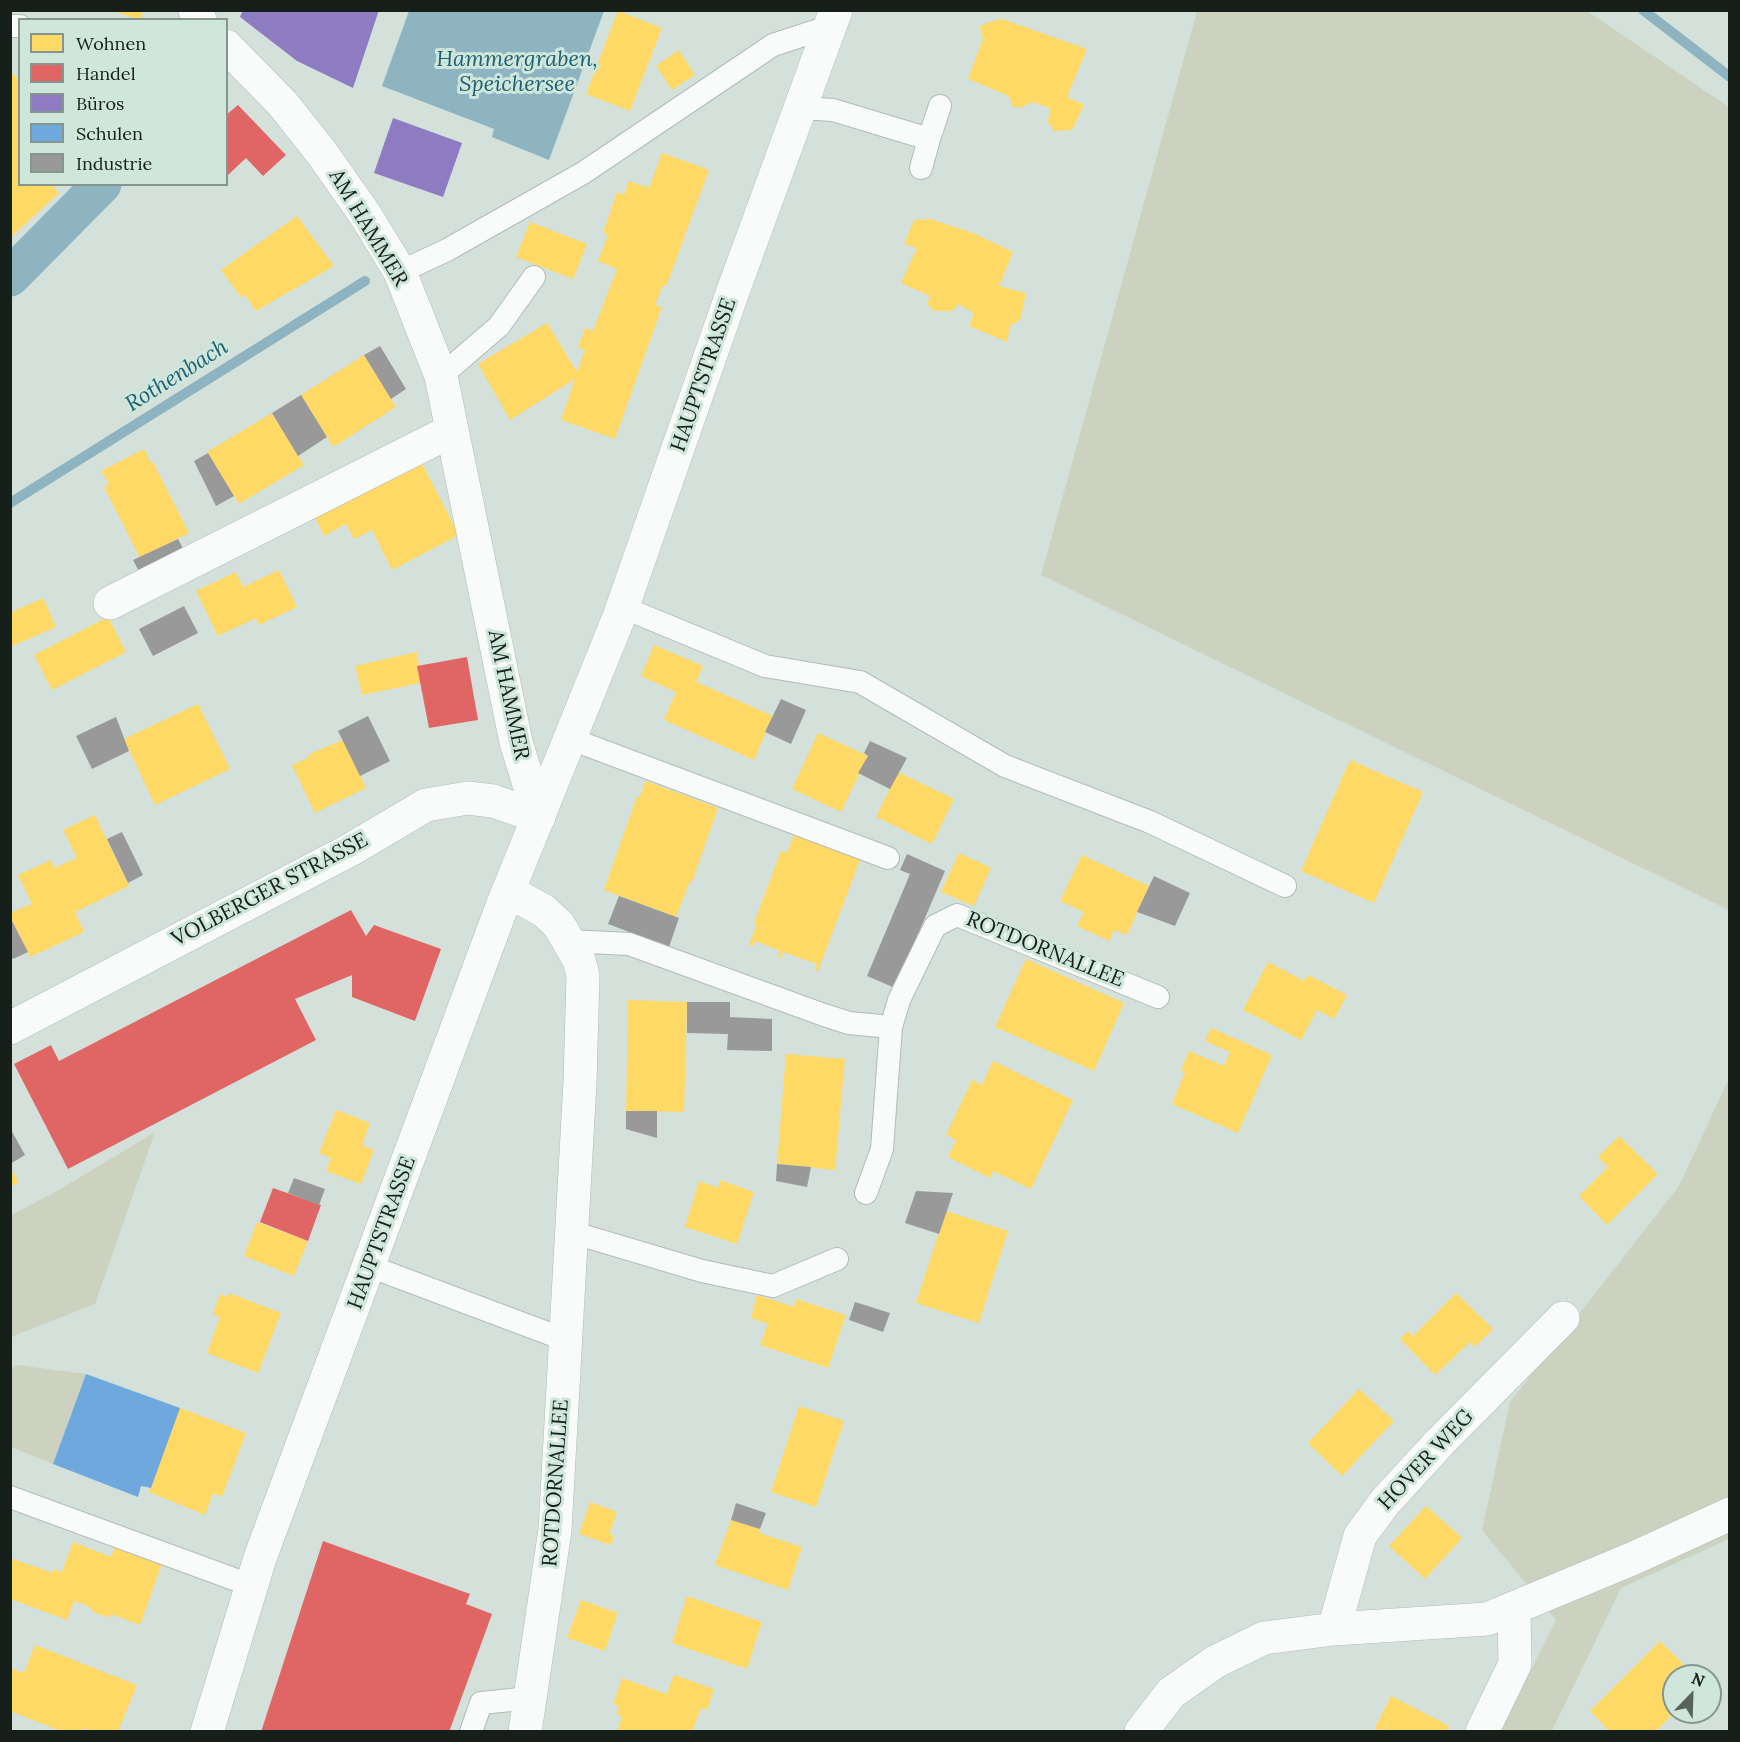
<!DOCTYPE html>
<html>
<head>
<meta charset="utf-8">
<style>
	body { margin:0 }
	#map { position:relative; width:1740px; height:1742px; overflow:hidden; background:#d4e1db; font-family:Lora,serif }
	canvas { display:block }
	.frame { position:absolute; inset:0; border:12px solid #171f1b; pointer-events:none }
	.legend { position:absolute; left:18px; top:18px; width:210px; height:168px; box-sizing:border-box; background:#cfe6db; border:2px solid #85968e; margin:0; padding:8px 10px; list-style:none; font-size:18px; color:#171f1b }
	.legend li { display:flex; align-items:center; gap:12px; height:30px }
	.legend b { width:30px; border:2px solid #85968e }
	.north { position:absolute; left:1662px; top:1664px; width:60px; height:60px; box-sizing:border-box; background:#cfe6db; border:2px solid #85968e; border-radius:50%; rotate:23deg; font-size:16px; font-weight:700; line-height:24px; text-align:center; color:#171f1b }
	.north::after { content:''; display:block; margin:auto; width:21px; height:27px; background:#59635e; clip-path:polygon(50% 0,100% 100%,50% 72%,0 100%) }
</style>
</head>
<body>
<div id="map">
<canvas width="1740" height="1742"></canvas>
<div class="frame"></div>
<ul class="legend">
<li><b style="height:16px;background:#ffd966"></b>Wohnen</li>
<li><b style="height:16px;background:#e06666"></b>Handel</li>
<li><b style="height:16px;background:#8e7cc3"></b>Büros</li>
<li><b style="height:16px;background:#6fa8dc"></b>Schulen</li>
<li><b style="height:16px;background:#999"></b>Industrie</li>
</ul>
<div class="north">N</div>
</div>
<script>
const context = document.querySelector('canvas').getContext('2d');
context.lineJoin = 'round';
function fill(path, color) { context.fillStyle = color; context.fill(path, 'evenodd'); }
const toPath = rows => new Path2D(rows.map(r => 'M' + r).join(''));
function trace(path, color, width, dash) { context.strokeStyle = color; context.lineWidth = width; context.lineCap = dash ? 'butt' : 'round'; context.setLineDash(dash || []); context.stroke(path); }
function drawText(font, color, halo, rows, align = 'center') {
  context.font = font + ' Lora,serif'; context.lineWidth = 6; context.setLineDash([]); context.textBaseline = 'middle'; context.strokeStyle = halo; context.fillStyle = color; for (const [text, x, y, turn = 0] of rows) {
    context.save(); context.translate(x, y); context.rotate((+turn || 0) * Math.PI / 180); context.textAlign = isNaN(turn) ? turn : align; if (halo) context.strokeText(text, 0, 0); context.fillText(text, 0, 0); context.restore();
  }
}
fill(toPath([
	[1197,11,1587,11,1729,107,1729,910,1041,575],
	[1729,1078,1729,1539,1621,1588,1552,1731,1500,1732,1556,1620,1482,1530,1510,1402,1679,1186],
	[155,1132,95,1304,11,1337,11,1215,57,1191],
	[17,1365,86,1374,53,1464,11,1447,10,1369]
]), '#ccd2bf');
fill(toPath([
	[409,11,604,11,549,160,492,137,494,129,382,86]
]), '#8db4c0');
fill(toPath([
	[109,10,143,10,141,20],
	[618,11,662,28,630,111,586,94],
	[1002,19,1087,49,1067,97,1084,105,1072,130,1054,131,1048,122,1050,108,1032,102,1020,108,1012,106,1009,96,968,79,983,39,980,27,986,23],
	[679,50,695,75,672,90,656,66],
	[10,71,20,81,20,184,58,184,54,188,59,193,10,238],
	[662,153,709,170,666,287,663,285,655,305,662,307,615,439,561,420,575,379,510,420,478,364,547,323,577,372,585,350,578,348,585,328,593,331,617,269,598,261,608,235,603,233,617,192,624,195,629,181,649,188],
	[297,216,334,266,256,311,245,295,241,297,221,270],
	[930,219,973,233,1013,252,999,286,1026,293,1020,320,1010,326,1007,342,969,326,974,313,958,304,953,311,934,311,927,304,930,296,901,283,917,248,904,244,914,220],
	[530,222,587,244,573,279,516,257],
	[364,355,396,407,333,447,301,395],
	[272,413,304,465,239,504,207,452],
	[144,449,151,463,153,462,189,533,140,558,104,487,109,484,101,471],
	[419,458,459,535,392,570,372,530,354,539,346,524,324,536,313,513],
	[279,570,297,607,259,625,256,618,218,636,196,591,236,572,243,587],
	[43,598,56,627,10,647,10,613],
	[108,617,126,652,52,690,34,655],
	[654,645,703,666,696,682,773,716,754,760,664,720,676,692,641,676],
	[417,652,421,683,362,695,355,666],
	[198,704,230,769,155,805,124,739],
	[818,733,868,756,841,812,792,789],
	[343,740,366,788,315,813,292,765,310,757,309,754],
	[1350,760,1423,792,1374,903,1301,871],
	[898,772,954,799,932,844,876,817],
	[646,781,718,808,692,882,690,881,676,917,604,890,637,797,639,798],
	[95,815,129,886,75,912,84,932,30,957,10,916,10,913,32,904,18,875,51,860,54,868,77,858,63,830],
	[794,834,860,860,818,971,815,970,817,964,783,952,781,958,778,957,780,951,755,941,753,946,749,945,757,924,754,923,781,851,787,853],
	[959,853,991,868,974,906,941,892],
	[1082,855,1149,886,1127,935,1114,930,1109,941,1077,926,1084,912,1060,901],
	[1026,959,1124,1003,1094,1071,995,1027],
	[1268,962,1304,981,1308,975,1347,995,1334,1019,1317,1010,1301,1040,1243,1010],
	[628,1000,687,1002,684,1112,626,1111],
	[1211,1028,1272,1055,1238,1133,1172,1104,1185,1072,1181,1070,1189,1051,1224,1066,1230,1052,1205,1041],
	[786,1054,845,1059,835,1170,777,1164],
	[993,1061,1073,1100,1031,1189,993,1171,990,1178,948,1157,956,1140,946,1135,972,1080,982,1085],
	[336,1110,370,1123,362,1145,374,1150,361,1184,326,1171,331,1158,319,1153],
	[1619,1136,1658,1174,1607,1225,1579,1196,1608,1167,1598,1157],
	[10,1168,19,1182,10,1187],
	[720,1180,754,1192,737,1244,685,1227,699,1181,718,1188],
	[946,1211,1008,1231,979,1323,916,1303],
	[257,1222,308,1241,294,1276,244,1256],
	[229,1293,281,1313,258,1373,207,1353,220,1317,213,1314,220,1294,228,1297],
	[1456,1293,1493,1329,1475,1347,1470,1342,1435,1375,1400,1339,1408,1331,1413,1336],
	[757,1295,794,1307,796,1299,846,1315,828,1368,760,1345,768,1324,751,1318],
	[1359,1389,1394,1421,1342,1476,1308,1443],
	[799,1406,844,1421,816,1507,771,1492],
	[180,1408,246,1433,222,1497,213,1493,205,1515,149,1492],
	[590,1502,617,1512,609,1534,614,1535,611,1545,579,1534],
	[1426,1506,1462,1538,1425,1579,1389,1546],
	[731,1520,760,1529,759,1533,802,1547,788,1590,715,1565],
	[73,1542,111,1557,116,1543,164,1558,140,1625,111,1614,109,1618,91,1611,92,1608,74,1601,67,1620,10,1599,10,1558,53,1573,54,1569,62,1572],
	[687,1596,762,1622,747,1669,672,1643],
	[581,1600,618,1613,605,1651,567,1638],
	[1660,1641,1695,1676,1674,1676,1674,1713,1655,1732,1610,1732,1590,1711],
	[35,1645,137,1685,118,1732,91,1732,84,1728,82,1732,63,1732,10,1711,10,1668,24,1673],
	[674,1675,714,1689,707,1710,701,1708,692,1732,617,1732,622,1716,616,1714,619,1706,613,1704,622,1678,667,1694],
	[1391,1696,1449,1726,1446,1732,1380,1732,1375,1728]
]), '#ffd966');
fill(toPath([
	[238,105,286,155,263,176,246,158,226,177,226,115],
	[467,657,478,720,429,728,417,666],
	[351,910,366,936,374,925,441,949,415,1021,352,997,352,975,295,999,316,1040,68,1169,14,1064,51,1045,59,1061],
	[273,1188,321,1205,308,1241,260,1222],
	[323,1541,470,1594,466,1604,492,1614,449,1732,261,1732]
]), '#e06666');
fill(toPath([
	[243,10,379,10,353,88,297,61,240,17],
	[393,118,462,143,443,197,374,173]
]), '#8e7cc3');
fill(toPath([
	[86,1374,180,1408,151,1488,141,1486,138,1497,53,1464]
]), '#6fa8dc');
fill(toPath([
	[380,346,406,389,391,399,364,355],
	[301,395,327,437,298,456,272,413],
	[208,453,234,496,216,506,194,461],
	[178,539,186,554,142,577,133,560],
	[184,606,198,633,153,656,139,629],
	[781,699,806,710,791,744,765,732],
	[368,716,390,761,360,776,338,731],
	[116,717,129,751,92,769,76,736],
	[870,741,907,758,890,789,858,773,868,756,864,753],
	[122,832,143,875,128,883,107,839],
	[907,854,945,871,895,988,867,976,910,874,900,870],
	[1154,876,1190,893,1175,926,1137,912],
	[619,896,679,918,669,947,608,924],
	[12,921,28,952,13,959,10,954],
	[687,1002,730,1002,730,1017,772,1019,772,1051,727,1050,728,1034,687,1033],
	[626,1111,657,1111,657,1138,626,1129],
	[10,1128,25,1155,10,1164],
	[777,1164,811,1167,807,1187,776,1181],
	[294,1178,325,1189,319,1205,288,1193],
	[916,1191,953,1193,939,1234,905,1223],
	[855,1302,890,1313,883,1332,849,1320],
	[736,1503,766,1513,760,1529,731,1520]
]), '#999');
trace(toPath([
	[1643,10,1730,77],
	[10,503,365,281]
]), '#8db4c0', 10);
trace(toPath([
	[10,277,102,184]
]), '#8db4c0', 39);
const lane = toPath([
	[10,26,20,26],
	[800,108,833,110,929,139,921,168],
	[929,139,940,106],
	[400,272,447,250,583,173,773,45,831,26],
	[441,376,499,326,534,277],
	[622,607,765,666,860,682,1005,766,1150,822,1285,886],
	[571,739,888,858],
	[569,941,629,944,824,1015,849,1023,891,1027,899,1000,935,926,957,915,1158,997],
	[866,1193,882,1149,891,1027],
	[571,1232,702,1271,773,1286,837,1259],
	[369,1266,566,1340],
	[10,1497,250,1585],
	[471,1732,481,1703,530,1698]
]);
const street = toPath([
	[195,10,200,20],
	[226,46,283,104,321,152,366,216,400,272,441,376,516,742,539,817],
	[110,603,451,431],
	[508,891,544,911,559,925,579,960,583,975,580,1082,555,1530,525,1732],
	[10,1028,350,850,426,805,468,798,493,801,539,817],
	[1334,1629,1360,1536,1385,1502,1440,1442,1563,1318],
	[1141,1732,1171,1693,1215,1662,1264,1638,1334,1629,1487,1619,1634,1558,1730,1514],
	[1482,1732,1515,1664,1514,1610]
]);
const secondary = toPath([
	[207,1732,260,1558,501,909,619,617,733,291,836,10]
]);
trace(lane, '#b1bcb7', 24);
trace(street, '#b1bcb7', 34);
trace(secondary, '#b1bcb7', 34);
trace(lane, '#f9fafa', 22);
trace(street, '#f9fafa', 33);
trace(secondary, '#f9fafa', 33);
drawText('21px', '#171f1b', '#cfe6db', [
	["AM HAMMER",368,228,59],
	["HAUPTSTRASSE",704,375,-71],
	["AM HAMMER",508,695,78],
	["VOLBERGER STRASSE",270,890,-28],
	["ROTDORNALLEE",1045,950,22],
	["HAUPTSTRASSE",382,1233,-70],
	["HOVER WEG",1426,1460,-47],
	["ROTDORNALLEE",556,1483,-86]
]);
drawText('italic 22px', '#1e6074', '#cfe6db', [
	["Hammergraben,",517,60],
	["Speichersee",517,85],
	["Rothenbach",177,376,-32]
]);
</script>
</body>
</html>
